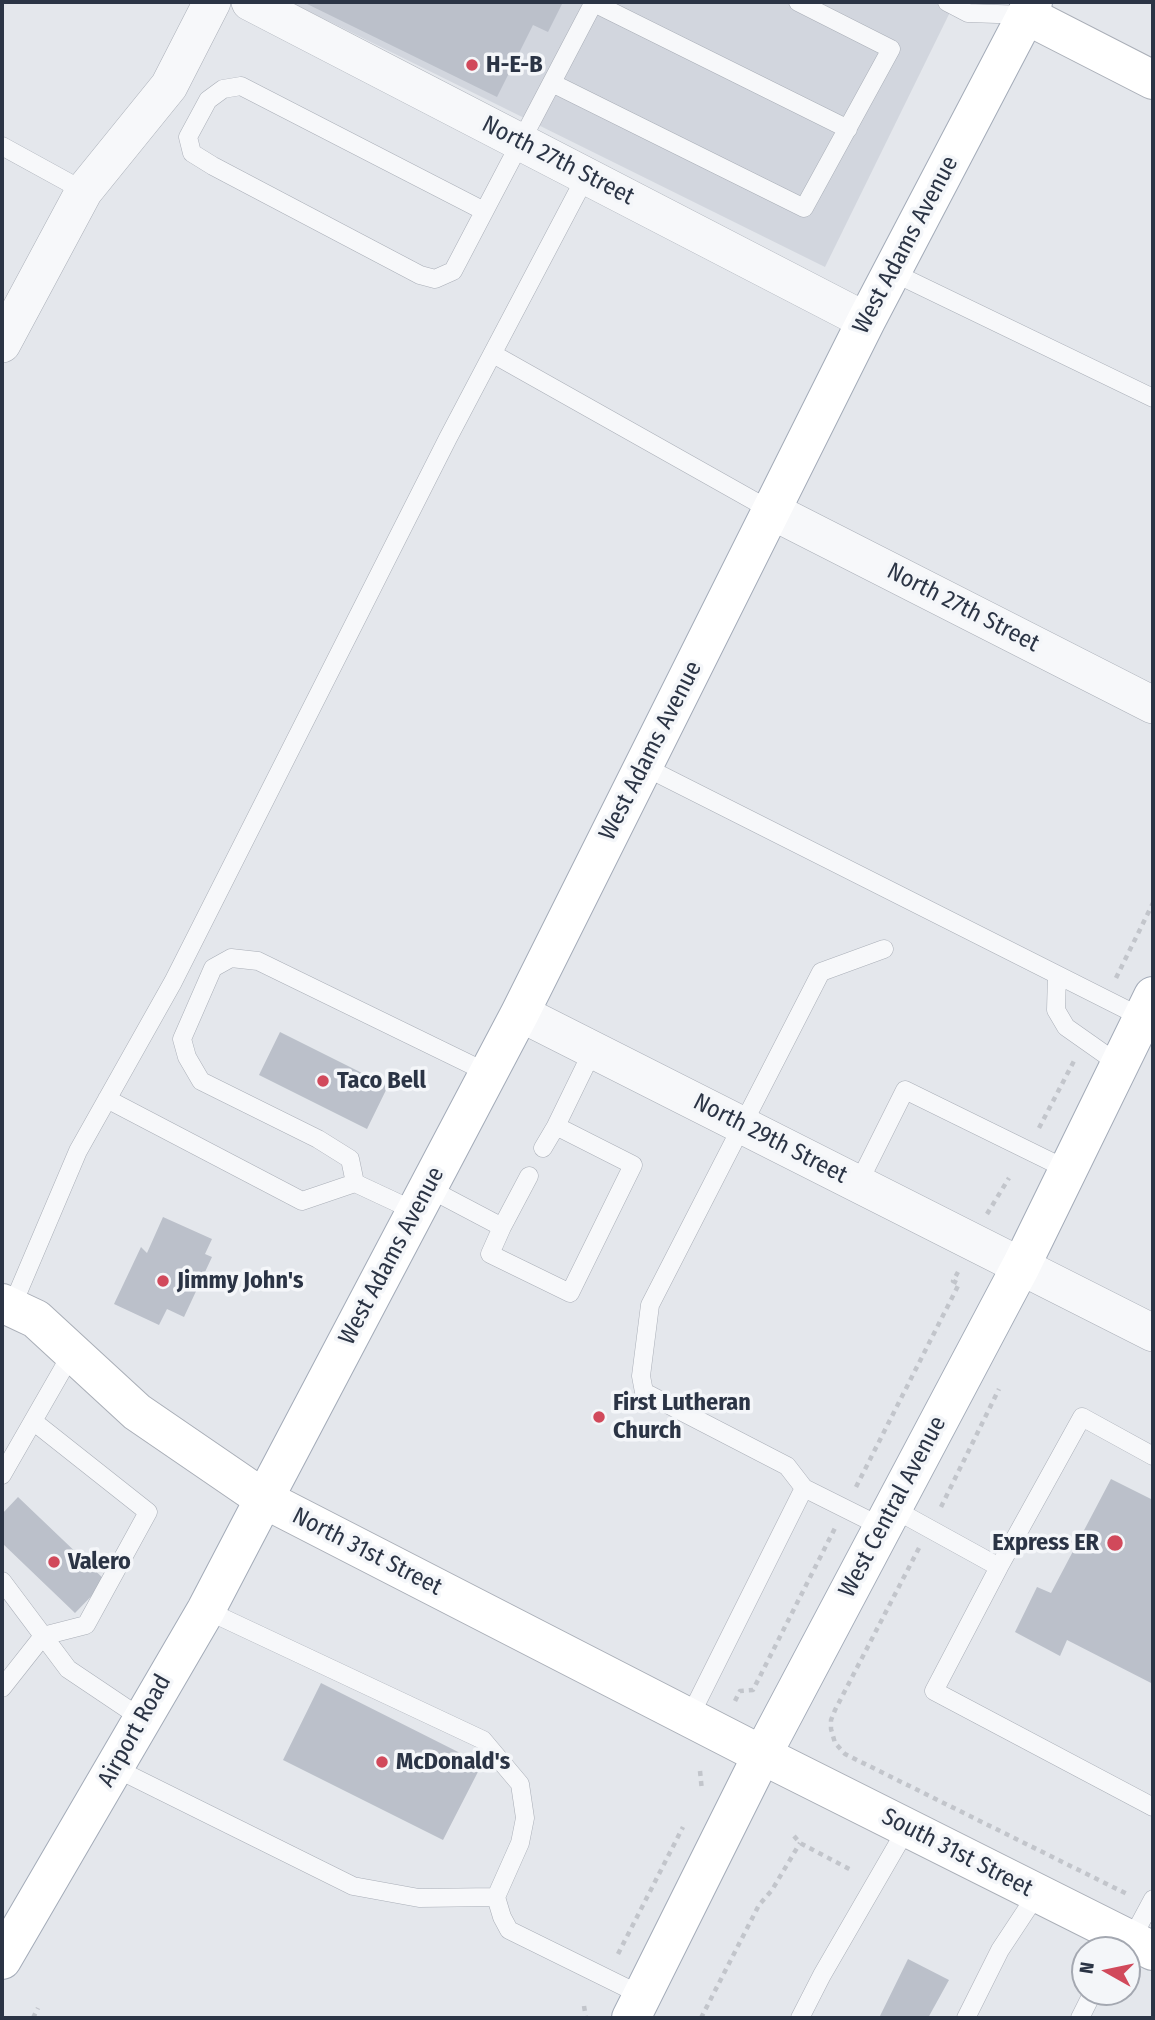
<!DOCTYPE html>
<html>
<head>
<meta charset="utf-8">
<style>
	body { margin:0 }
	#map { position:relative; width:1155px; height:2020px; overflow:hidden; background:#e4e7ec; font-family:"Fira Sans Condensed",sans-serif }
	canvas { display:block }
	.frame { position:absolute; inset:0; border:4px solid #2b3445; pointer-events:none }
	.north { position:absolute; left:1071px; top:1936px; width:70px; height:70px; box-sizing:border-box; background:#f4f6f9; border:2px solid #a4a8b1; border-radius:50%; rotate:279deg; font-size:19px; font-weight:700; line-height:28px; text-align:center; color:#2b3445 }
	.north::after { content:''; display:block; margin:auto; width:24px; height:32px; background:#d1495b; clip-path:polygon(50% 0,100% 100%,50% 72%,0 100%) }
</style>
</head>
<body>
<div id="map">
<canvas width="1155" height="2020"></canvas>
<div class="frame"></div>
<div class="north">N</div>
</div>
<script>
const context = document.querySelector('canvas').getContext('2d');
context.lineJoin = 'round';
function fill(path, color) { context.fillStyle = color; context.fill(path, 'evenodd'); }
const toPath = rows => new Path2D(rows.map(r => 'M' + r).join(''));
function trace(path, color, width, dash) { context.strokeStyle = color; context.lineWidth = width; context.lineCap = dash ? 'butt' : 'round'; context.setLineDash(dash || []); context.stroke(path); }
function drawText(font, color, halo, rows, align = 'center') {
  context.font = font + ' "Fira Sans Condensed",sans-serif'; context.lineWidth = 7; context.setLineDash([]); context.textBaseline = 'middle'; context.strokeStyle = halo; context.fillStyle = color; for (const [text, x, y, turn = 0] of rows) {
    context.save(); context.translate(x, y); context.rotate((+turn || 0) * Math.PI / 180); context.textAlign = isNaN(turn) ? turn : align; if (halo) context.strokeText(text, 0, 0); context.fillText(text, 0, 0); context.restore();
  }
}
fill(toPath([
	[290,2,955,2,825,267]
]), '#d2d6de');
fill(toPath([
	[303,2,563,2,548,32,533,25,497,97],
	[280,1032,388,1086,367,1129,259,1075],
	[163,1217,212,1239,205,1254,212,1257,184,1317,167,1309,159,1325,114,1304,141,1247,147,1253],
	[1111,1479,1153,1500,1153,1684,1067,1640,1060,1656,1015,1632,1037,1587,1051,1593],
	[18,1497,106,1581,75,1613,2,1543,2,1514],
	[321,1683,482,1764,443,1840,283,1760],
	[908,1959,949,1980,928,2018,879,2018]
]), '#bbc0ca');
const lane = toPath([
	[947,2,968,13,1026,15],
	[594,3,848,129],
	[552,83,804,208,891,49,798,2],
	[2,146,84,191],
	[484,211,241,86,223,89,208,100,188,137,192,153,213,166,420,275,435,279,453,271,594,2],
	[892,272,1153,398],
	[493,354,772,511],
	[643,766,1147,1020],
	[1057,975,1056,1010,1066,1027,1120,1065],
	[107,1099,302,1201,355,1183],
	[543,1148,556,1126],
	[858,1184,905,1090,1068,1170],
	[428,1188,502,1227,490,1254,570,1293,633,1165,556,1126,593,1050],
	[415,1211,355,1183,350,1159,318,1139,201,1081,187,1057,182,1039,213,968,231,958,258,961,488,1073],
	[502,1227,529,1176],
	[10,1311,78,1151,173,982,448,438,586,176],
	[2,1475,72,1353],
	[892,1508,999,1567,934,1691,1153,1807],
	[882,1527,804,1488,787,1466,644,1392,641,1376,650,1305,821,972,884,949],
	[999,1567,1082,1417,1153,1456],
	[2,1581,68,1669,141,1718],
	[206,1610,483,1740,520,1784,525,1818,520,1843,496,1897,502,1917,509,1930,643,1996],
	[2,1688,43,1636,86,1625,148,1512,33,1421],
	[689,1718,804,1488],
	[115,1768,353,1886,419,1898,496,1897],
	[1131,1940,1153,1899],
	[800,2018,822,1975,907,1828],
	[966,2018,1000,1950,1037,1894],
	[1080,2018,1093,1992]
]);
const street = toPath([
	[250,2,866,321],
	[2,344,84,191,169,86,212,2],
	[772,511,1153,705],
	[520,1013,1153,1333]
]);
const secondary = toPath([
	[1026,15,1153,80],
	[2,1303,36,1319,137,1412,264,1499,762,1755,1153,1951]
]);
const primary = toPath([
	[2,1960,206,1610,264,1499,520,1013,866,321,1033,2],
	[631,2018,762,1755,1021,1266,1153,996]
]);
trace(lane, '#a9aeb7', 19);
trace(street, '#a9aeb7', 38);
trace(secondary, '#a9aeb7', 40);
trace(primary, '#a3abb8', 40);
trace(toPath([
	[1116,978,1153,903],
	[1039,1128,1074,1061],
	[987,1214,1009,1178],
	[856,1487,959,1284,953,1281,958,1272],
	[941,1507,999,1389],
	[919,1548,835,1710,831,1720,831,1729,835,1743,845,1754,1129,1895],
	[735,1701,740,1691,753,1690,835,1528],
	[700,1771,702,1791],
	[794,1836,800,1843,853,1871],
	[618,1954,683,1827],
	[584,2006,586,2018],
	[33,2018,38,2008],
	[701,2018,759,1905,772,1890,800,1843]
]), '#c2c5cb', 4.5, [5, 5]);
trace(lane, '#f7f8fa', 18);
trace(street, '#f7f8fa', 37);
trace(secondary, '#fff', 38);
trace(primary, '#fff', 38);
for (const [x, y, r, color] of [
	[472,65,7,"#d1495b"],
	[323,1081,7,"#d1495b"],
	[163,1281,7,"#d1495b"],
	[599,1417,7,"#d1495b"],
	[1115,1543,9,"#d1495b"],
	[54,1562,7,"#d1495b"],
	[382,1762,7,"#d1495b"]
]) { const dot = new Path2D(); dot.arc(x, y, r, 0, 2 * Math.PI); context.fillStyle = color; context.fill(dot); trace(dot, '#f4f6f9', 2.5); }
drawText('bold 24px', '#2b3445', '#f4f6f9', [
	["H-E-B",486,65],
	["Taco Bell",337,1081],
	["Jimmy John's",177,1281],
	["First Lutheran",613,1403],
	["Church",613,1431],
	["Express ER",1099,1543,"right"],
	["Valero",68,1562],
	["McDonald's",396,1762]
], 'left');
drawText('24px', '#2b3445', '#f4f6f9', [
	["North 27th Street",558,161,27],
	["West Adams Avenue",906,245,-62],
	["North 27th Street",963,608,27],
	["West Adams Avenue",651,751,-63],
	["North 29th Street",770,1139,27],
	["West Adams Avenue",392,1256,-62],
	["West Central Avenue",893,1507,-62],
	["North 31st Street",367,1552,27],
	["Airport Road",135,1731,-61],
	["South 31st Street",957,1853,27]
]);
</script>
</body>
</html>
